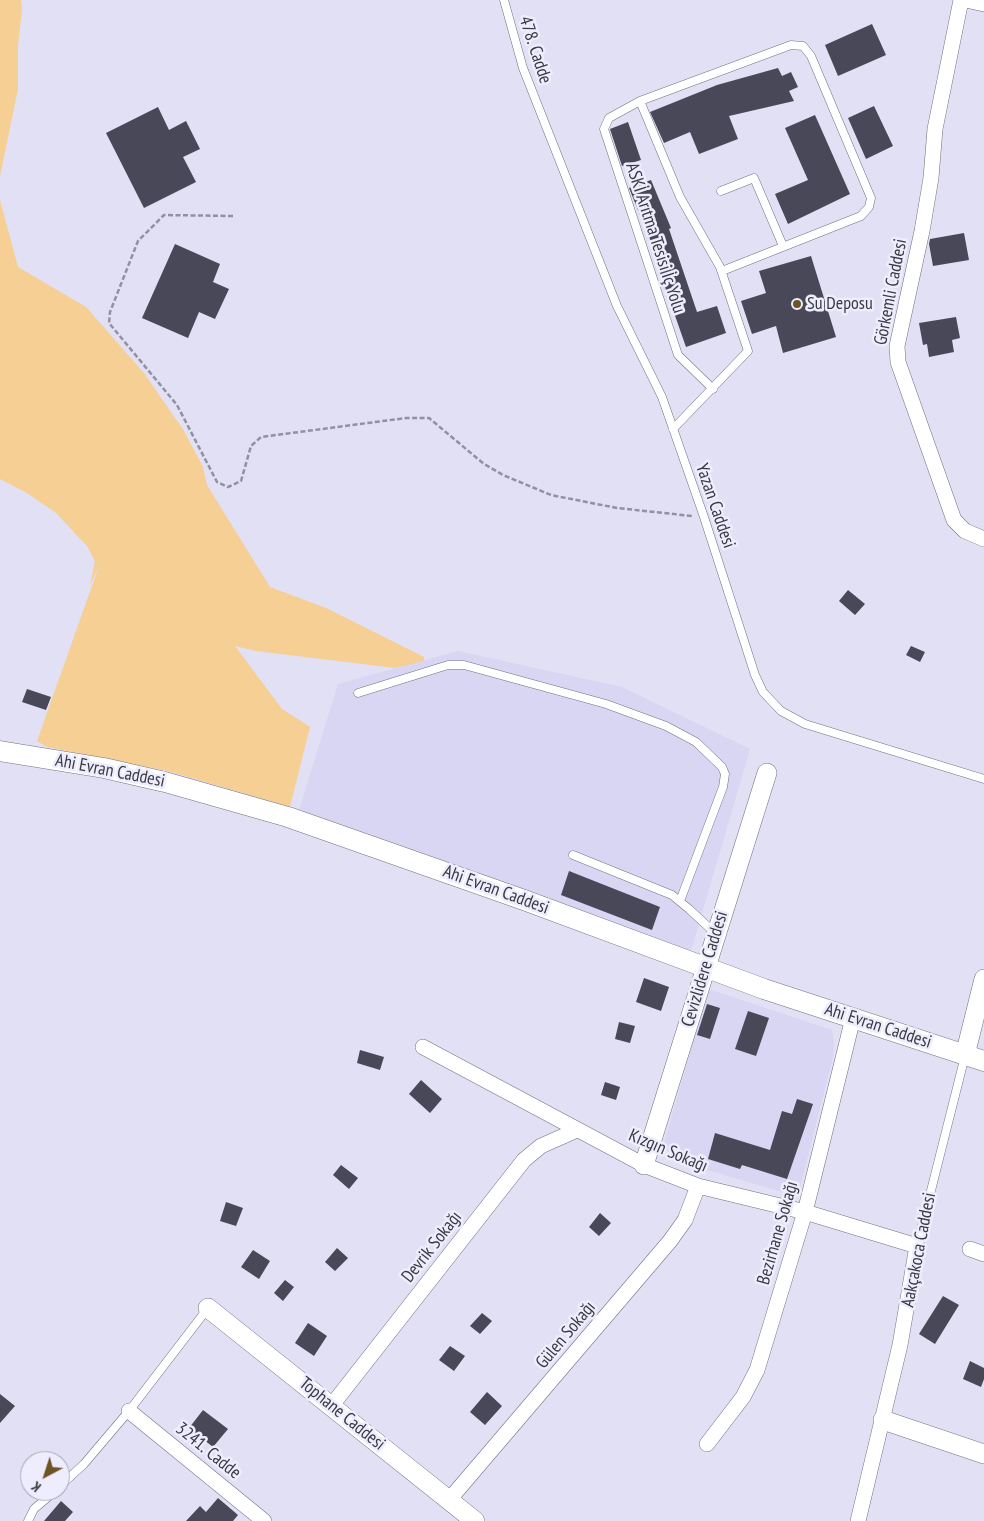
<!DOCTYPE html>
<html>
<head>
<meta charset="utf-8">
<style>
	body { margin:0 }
	#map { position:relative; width:984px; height:1521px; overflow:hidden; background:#e1e0f4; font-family:"PT Sans Narrow",sans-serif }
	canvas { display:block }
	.north { position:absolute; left:20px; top:1451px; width:50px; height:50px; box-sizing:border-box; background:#eeedfe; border:1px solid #a6a5b3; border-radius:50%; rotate:220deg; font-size:14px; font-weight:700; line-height:20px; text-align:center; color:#3a3a42 }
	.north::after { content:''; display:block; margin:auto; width:18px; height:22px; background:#6e5325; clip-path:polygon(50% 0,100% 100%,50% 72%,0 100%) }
</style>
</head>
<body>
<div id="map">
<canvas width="984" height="1521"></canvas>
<div class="north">K</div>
</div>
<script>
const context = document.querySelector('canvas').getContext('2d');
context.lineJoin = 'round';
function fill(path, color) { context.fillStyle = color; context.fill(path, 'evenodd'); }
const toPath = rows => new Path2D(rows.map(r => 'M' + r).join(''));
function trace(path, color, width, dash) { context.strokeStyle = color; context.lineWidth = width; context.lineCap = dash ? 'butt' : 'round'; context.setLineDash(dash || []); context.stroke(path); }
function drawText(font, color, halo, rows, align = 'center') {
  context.font = font + ' "PT Sans Narrow",sans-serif'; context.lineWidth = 5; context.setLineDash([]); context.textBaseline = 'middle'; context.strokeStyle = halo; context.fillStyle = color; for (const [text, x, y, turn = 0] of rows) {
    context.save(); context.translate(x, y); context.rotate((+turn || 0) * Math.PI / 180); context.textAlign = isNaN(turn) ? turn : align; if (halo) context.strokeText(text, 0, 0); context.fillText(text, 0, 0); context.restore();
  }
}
fill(toPath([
	[458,651,622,687,750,749,691,951,299,810,338,684],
	[708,989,832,1030,834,1042,833,1057,799,1192,789,1194,680,1162,663,1147]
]), '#d8d6f2');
fill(toPath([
	[0,0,21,0,22,10,18,45,18,89,0,176],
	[0,200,18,267,86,307,144,373,184,431,203,467,207,485,270,587,326,608,424,657,424,661,395,668,256,651,235,646,282,709,310,727,290,807,168,771,47,747,37,741,99,566,90,585,95,561,87,546,56,513,27,493,0,479]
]), '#f5cf93');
fill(toPath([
	[872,24,886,55,838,76,825,45],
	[778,68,782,76,791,72,798,87,789,91,794,101,729,116,738,139,699,154,690,132,664,143,650,112,717,85],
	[874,106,893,146,866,159,848,118],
	[158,107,169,130,186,121,200,149,183,157,196,182,144,208,106,133],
	[815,115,850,194,788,224,775,194,808,180,785,128],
	[628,122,641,160,622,166,610,129],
	[651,180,671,228,669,229,697,312,717,306,726,333,686,347,652,250,654,249,629,188],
	[964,233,969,260,933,266,929,244,930,239],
	[175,244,220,264,213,282,229,289,215,319,199,312,188,338,142,318],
	[811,256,836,337,783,353,776,326,752,334,741,301,766,293,759,271],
	[956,317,960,338,952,340,954,352,929,357,927,344,923,345,919,323],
	[848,590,865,604,855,615,839,601],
	[911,646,925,652,920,662,906,655],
	[27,689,51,697,46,710,22,702],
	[569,871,660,907,652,930,561,895],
	[644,978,669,987,661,1011,636,1002],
	[707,1004,720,1008,710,1039,697,1035],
	[748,1011,769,1018,756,1056,735,1049],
	[619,1022,635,1026,630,1043,615,1039],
	[360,1050,384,1057,380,1070,357,1063],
	[421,1080,442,1099,430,1113,409,1094],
	[605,1082,620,1087,616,1100,601,1095],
	[797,1099,813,1104,787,1179,742,1165,740,1169,708,1159,715,1133,770,1150,782,1111,792,1114],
	[341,1165,358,1178,349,1189,333,1175],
	[226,1202,243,1208,236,1226,220,1221],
	[600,1213,611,1223,599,1236,589,1227],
	[337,1248,348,1258,335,1271,325,1262],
	[253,1250,270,1261,259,1279,241,1267],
	[285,1280,294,1287,283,1301,274,1293],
	[943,1296,959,1305,935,1344,919,1334],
	[482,1313,492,1321,480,1334,470,1326],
	[308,1323,327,1336,314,1356,295,1343],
	[450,1346,465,1356,454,1371,439,1360],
	[970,1361,984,1368,984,1379,981,1387,963,1379],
	[487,1392,502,1406,485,1425,470,1412],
	[0,1394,15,1406,0,1423],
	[203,1410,228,1429,213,1447,189,1428],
	[218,1498,238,1515,233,1521,186,1521,200,1506,206,1512],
	[61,1501,73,1512,65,1521,44,1521]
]), '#494858');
const service = toPath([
	[504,0,523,68,617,306,662,397,704,517,755,675,763,692,781,711,805,724,984,779],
	[640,101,680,197,720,267,748,351,673,429],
	[721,191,754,178,783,246],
	[713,389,678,355,604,129,609,118,640,101,791,45,803,46,811,56,871,198,869,207,861,216,722,271],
	[358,693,448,665,464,665,606,704,666,726,696,742,722,767,725,774,723,787,680,901],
	[573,855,672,895,689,909,715,933],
	[917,1246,965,1056],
	[60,1486,84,1464,129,1411,208,1308],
	[28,1521,34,1509,55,1491]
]);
const minor = toPath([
	[961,0,935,129,931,178,922,231,897,346,898,362,954,520,965,531,984,539],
	[966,0,984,4],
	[423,1047,644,1165,698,1186,805,1212,917,1246,900,1345,858,1521],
	[970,1249,984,1254],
	[332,1405,524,1160,541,1146,577,1130],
	[129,1411,264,1521],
	[707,1444,743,1397,757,1370,805,1212,853,1018],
	[449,1500,670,1241,685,1220,698,1186]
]);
const tertiary = toPath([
	[965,1055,984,979],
	[644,1165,767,773],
	[208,1308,475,1521],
	[883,1420,984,1454]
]);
const secondary = toPath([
	[0,751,104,768,165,782,288,817,524,900,764,989,984,1061]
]);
trace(service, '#727183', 9);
trace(minor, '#727183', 16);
trace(tertiary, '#727183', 20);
trace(secondary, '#727183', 21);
trace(toPath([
	[233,216,164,215,138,241,110,312,109,323,177,405,217,482,228,487,241,481,251,446,261,437,406,418,429,418,484,464,503,475,551,495,617,508,692,516]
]), '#9291a0', 2.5, [5, 2.5]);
trace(service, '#fff', 8);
trace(minor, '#fff', 15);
trace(tertiary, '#fff', 19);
trace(secondary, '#fff', 20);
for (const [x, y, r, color] of [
	[797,304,5,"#6e5325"]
]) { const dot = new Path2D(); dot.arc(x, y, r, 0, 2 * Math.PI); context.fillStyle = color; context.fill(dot); trace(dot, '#eeedfe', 2); }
drawText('18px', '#3a3a42', '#eeedfe', [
	["478. Cadde",535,50,72],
	["ASKİ Arıtma Tesisi İç Yolu",655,238,72],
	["Görkemli Caddesi",891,292,-79],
	["Yazan Caddesi",715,506,71],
	["Ahi Evran Caddesi",110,771,11],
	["Ahi Evran Caddesi",496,890,20],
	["Cevizlidere Caddesi",705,969,-73],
	["Ahi Evran Caddesi",878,1026,18],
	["Kızgın Sokağı",668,1151,23],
	["Bezirhane Sokağı",778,1233,-74],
	["Devrik Sokağı",432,1247,-52],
	["Aakçakoca Caddesi",919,1250,-79],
	["Gülen Sokağı",566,1335,-50],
	["Tophane Caddesi",342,1414,39],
	["3241. Cadde",208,1451,39]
]);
drawText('18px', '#3a3a42', '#eeedfe', [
	["Su Deposu",807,304]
], 'left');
</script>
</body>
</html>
